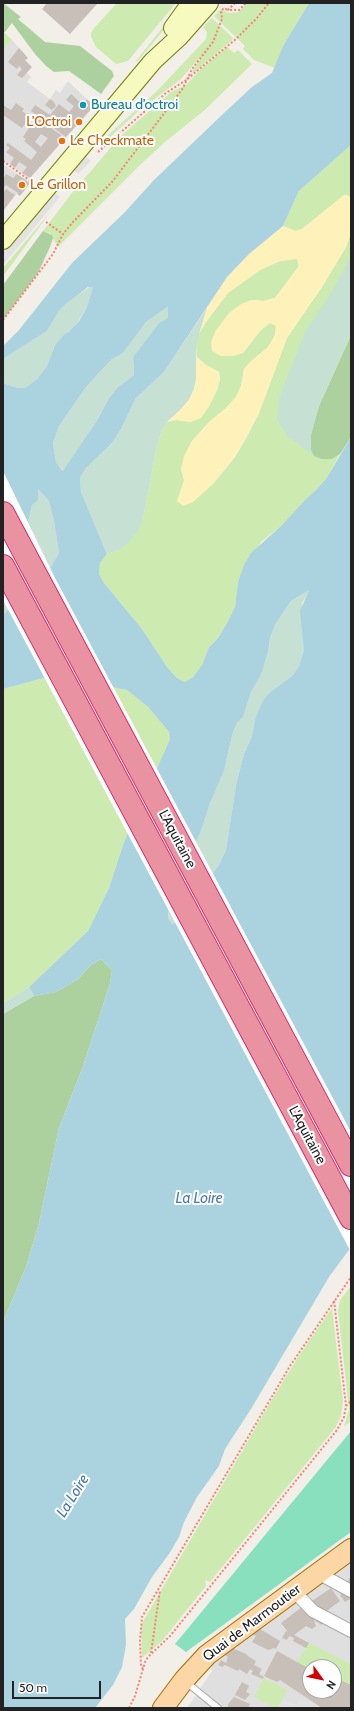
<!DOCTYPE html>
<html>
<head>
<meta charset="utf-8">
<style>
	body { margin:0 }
	#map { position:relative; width:354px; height:1711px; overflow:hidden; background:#f2efe9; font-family:Cabin,sans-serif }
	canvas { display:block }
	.frame { position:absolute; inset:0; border:4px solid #222; pointer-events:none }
	.north { position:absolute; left:302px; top:1659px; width:40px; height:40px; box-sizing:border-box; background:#fff; border:1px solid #a7a7a7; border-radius:50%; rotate:123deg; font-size:11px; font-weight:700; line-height:16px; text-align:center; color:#222 }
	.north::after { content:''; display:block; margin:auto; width:14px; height:18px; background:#d40000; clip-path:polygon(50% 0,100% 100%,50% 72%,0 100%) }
	.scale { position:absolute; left:12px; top:1681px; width:89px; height:18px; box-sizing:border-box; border:2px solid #222; border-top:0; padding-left:5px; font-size:12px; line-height:14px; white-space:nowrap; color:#222; -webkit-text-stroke:3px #fff; paint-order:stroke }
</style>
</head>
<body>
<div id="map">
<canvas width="354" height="1711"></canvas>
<div class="frame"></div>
<div class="north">N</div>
<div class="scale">50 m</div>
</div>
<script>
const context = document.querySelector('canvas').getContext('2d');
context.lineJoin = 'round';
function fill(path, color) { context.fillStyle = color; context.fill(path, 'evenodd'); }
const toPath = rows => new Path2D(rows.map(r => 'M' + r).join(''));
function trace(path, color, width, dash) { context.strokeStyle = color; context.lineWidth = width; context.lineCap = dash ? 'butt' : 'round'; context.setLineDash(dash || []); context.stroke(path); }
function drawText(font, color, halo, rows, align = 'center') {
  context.font = font + ' Cabin,sans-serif'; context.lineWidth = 4; context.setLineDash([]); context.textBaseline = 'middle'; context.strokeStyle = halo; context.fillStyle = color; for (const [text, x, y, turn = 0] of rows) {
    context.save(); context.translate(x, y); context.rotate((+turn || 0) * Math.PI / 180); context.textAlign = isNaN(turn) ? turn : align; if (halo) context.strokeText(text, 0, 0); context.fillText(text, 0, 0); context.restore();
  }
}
fill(toPath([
	[12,40,28,58,25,61,27,73,31,77,27,82,50,99,56,90,60,93,67,82,69,82,94,106,30,178,3,160,3,51],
	[3,164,27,181,3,211],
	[351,1563,351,1589,331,1578],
	[326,1581,351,1594,351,1630,302,1598],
	[294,1602,351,1635,351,1708,187,1708,212,1671,210,1661],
	[310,1667,334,1667,334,1691,310,1691]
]), '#e0dfdf');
fill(toPath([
	[117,3,176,3,128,61,116,64,96,47,91,37,91,33,94,28],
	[248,3,309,3,283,46,275,68,254,60,243,49,245,46,214,16,221,9,229,13,238,12],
	[175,12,177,14,138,61,135,62],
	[212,18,233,38,232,40,194,73,192,71,201,58,200,57,181,79,140,110,110,137,106,137,158,90,206,39,207,32,203,27],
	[3,31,12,40,3,51],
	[227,47,234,53,238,50,252,64,206,109,165,142,141,164,58,247,50,233,43,231,72,193,114,144,115,141,171,92,186,85,200,70],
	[351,145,351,198,349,196,344,195,302,229,295,231,283,226,299,191],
	[51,211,16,259,3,276,3,268],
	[351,233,351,335,319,406,322,459,332,459,340,454,326,479,316,490,305,500,281,526,261,542,238,582,235,607,227,623,218,638,209,647,202,665,193,677,185,682,177,678,167,667,142,629,104,583,99,574,100,563,107,554,119,550,143,519,157,445,162,430,167,422,176,420,191,422,208,408,217,390,220,379,219,372,206,365,197,357,196,347,199,334,206,322,228,293,260,270,280,261,297,258,299,266,275,298,264,301,251,300,243,353,261,330,270,323,276,326,275,335,268,347,250,362,244,369,241,386,236,397,226,408,209,422,192,441,181,469,184,480,212,485,235,457,247,437,259,413,287,338,322,287,346,247],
	[51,676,127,690,148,707,169,732,170,739,124,842,109,888,88,931,29,987,3,1003,3,689],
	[351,1286,351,1421,344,1427,349,1409,338,1311,340,1300],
	[332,1308,343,1401,341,1416,335,1428,210,1582,205,1580,206,1586,162,1641,142,1658,141,1625,267,1408,298,1357],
	[309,1643,351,1664,351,1685,334,1677,334,1667,310,1667,310,1669,297,1662],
	[264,1678,287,1690,278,1708,274,1708,254,1697]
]), '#cdebb0');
fill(toPath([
	[3,3,21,17,18,19,45,42,80,46,112,71,114,76,101,94,69,71,54,72,46,66,35,54,12,23,5,32,3,31],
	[43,231,52,235,53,238,50,247,38,273,3,320,3,285],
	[351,335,351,437,340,454,332,459,322,459,314,456,311,450,311,435,319,406],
	[101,959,112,970,110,984,82,1069,59,1128,39,1223,26,1267,3,1322,3,1014,34,996,56,992,78,979,91,965]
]), '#add19e');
fill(toPath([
	[351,256,351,333,319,406,311,435,311,450,314,456,288,437,277,420,279,398,305,332,333,290],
	[91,286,93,287,92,291,87,307,74,328,55,345,47,366,37,379,25,388,18,388,3,383,3,359,47,331,59,311,72,299],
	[168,305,168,318,159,323,133,357,134,375,118,387,109,398,98,419,64,471,56,462,53,443,59,426,86,387,112,359,123,353,146,322],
	[207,308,196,347,196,379,194,389,189,400,179,411,167,422,162,430,157,445,143,519,138,531,130,541,119,550,107,554,81,492,80,478,86,468,112,443,121,429,136,398,164,372],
	[38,489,49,501,54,521,59,553,52,565,3,615,3,543,28,522,32,505,38,498],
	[310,589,302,603,304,650,299,666,292,676,269,693,255,719,252,736,244,754,236,785,226,850,219,865,177,923,172,924,168,919,169,904,201,831,210,803,227,758,233,732,237,723,243,717,251,692,261,675,268,652,270,638,275,625,291,601],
	[29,987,34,996,3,1014,3,1003]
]), '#c6e0d4');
fill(toPath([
	[344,195,349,196,351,198,351,233,346,247,322,287,287,338,259,413,235,457,212,485,193,502,183,506,177,501,184,480,181,469,184,456,192,441,209,422,226,408,236,397,241,386,244,369,250,362,268,347,275,335,276,326,270,323,261,330,243,353,233,356,221,356,212,351,211,342,216,330,229,313,241,304,251,300,264,301,275,298,299,266,297,259,280,261,260,270,228,293,206,322,199,334,207,308,227,277,249,254,283,226,295,231,302,229],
	[197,357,206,365,219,372,220,379,217,390,208,408,201,418,191,422,176,420,167,422,179,411,189,400,194,389,196,379]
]), '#fff1ba');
fill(toPath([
	[351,1431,351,1532,186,1652,175,1644]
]), '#88e0be');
fill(toPath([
	[83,154,91,161,78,174,72,168],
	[52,190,60,197,3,265,3,249],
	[301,1698,322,1708,278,1708,283,1699,296,1705]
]), '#e2e2e2');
fill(toPath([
	[309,3,351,3,351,145,299,191,283,226,249,254,227,277,164,372,136,398,121,429,112,443,86,468,80,478,81,492,107,554,100,563,99,574,104,583,142,629,167,667,177,678,185,682,193,677,202,665,209,647,218,638,227,623,235,607,238,582,244,565,251,553,281,526,305,500,316,490,326,479,351,437,351,1247,329,1277,251,1409,225,1449,219,1466,197,1497,184,1522,179,1537,169,1554,152,1577,134,1609,125,1619,126,1645,122,1667,113,1685,95,1708,3,1708,3,1322,26,1267,39,1223,59,1128,82,1069,110,984,112,970,101,959,91,965,78,979,56,992,34,996,29,987,88,931,109,888,124,842,170,739,169,732,148,707,127,690,51,676,3,689,3,615,52,565,59,553,54,521,49,501,38,489,38,500,32,505,28,522,3,543,3,383,18,388,25,388,37,379,47,366,55,345,65,334,69,332,79,321,87,307,93,287,88,287,66,304,59,311,47,331,3,359,3,346,19,330,72,263,125,212,154,180,224,113,252,87,272,73,283,46],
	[168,306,168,318,159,323,133,357,134,375,118,387,109,398,98,419,63,471,56,462,53,443,59,426,86,387,112,359,123,353,146,322],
	[309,590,300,611,304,650,299,666,292,676,269,693,263,701,255,719,252,736,244,754,236,785,226,850,219,865,177,922,172,924,168,918,169,904,201,831,210,803,224,770,233,732,237,723,243,717,251,692,261,675,268,652,270,638,275,625,291,601]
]), '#aad3df');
fill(toPath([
	[3,471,55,578,351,1132,351,1252,3,600]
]), '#fff');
fill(toPath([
	[47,3,98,3,70,34,42,9],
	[19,48,28,58,25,60,32,67,22,78,17,75,22,69,19,66,17,69,8,62],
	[71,94,83,105,87,99,94,106,66,137,31,111,35,105,50,115,59,104,69,112,74,106,66,100],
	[50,99,54,102,56,106,52,110,45,105],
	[16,103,24,109,22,111,30,117,22,128,3,115,3,105,11,110],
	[36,117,65,138,30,178,22,173,27,167,19,162,15,168,10,164,14,158,6,152,10,148,6,145,8,143,31,160,37,152,24,141,26,139,23,137],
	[41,134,48,138,41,147,35,142],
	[6,174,13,178,17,174,30,183,20,196,17,194,18,193,6,185,3,188,3,179],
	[6,189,15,195,3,211,3,193],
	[351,1576,351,1589,345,1585],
	[331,1588,340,1601,324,1613,318,1609,312,1601],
	[344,1591,350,1599,345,1602,340,1595],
	[302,1607,324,1621,322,1625,314,1620,316,1626,312,1629,306,1626,294,1635,309,1643,306,1648,293,1641,294,1638,289,1636,287,1640,282,1638,286,1631,288,1632,281,1623],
	[260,1629,280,1641,276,1649,274,1648,268,1650,252,1642,256,1636,252,1634],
	[232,1648,246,1654,248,1656,256,1661,254,1665,262,1669,259,1674,264,1677,263,1679,251,1674,253,1671,250,1669,247,1674,239,1669,238,1671,225,1665,222,1667,218,1665,221,1660,226,1663,228,1657,223,1654],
	[277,1651,310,1669,310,1691,334,1691,334,1677,351,1685,351,1708,322,1708,280,1680,277,1682,264,1676],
	[242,1682,249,1686,246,1692,250,1694,245,1700,235,1695],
	[234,1697,250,1704,249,1707,250,1708,228,1708,228,1704]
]), '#c7bfb8');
const lane = toPath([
	[186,1682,218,1708]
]);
const street = toPath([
	[318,1573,351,1591],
	[294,1591,313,1611,351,1631]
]);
const secondary = toPath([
	[173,28,191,3],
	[3,240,153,61,178,38,209,3]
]);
const primary = toPath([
	[163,1708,184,1680,207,1655,351,1549]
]);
const highway = toPath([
	[3,513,351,1165],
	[3,566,351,1218]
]);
trace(lane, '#a9a9a9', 8);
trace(street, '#a9a9a9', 14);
trace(secondary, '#707d05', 20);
trace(primary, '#a06b00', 22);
trace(highway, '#dc2a67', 24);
trace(toPath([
	[235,3,228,10,239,10,246,3],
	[98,152,166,93,186,80,236,39,256,19,269,3],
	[3,161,32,182],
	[71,183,75,186],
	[46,222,63,234],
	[3,320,53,254,63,234,73,222,112,182,172,103,183,88,192,69,213,42,222,19,221,11,224,8,228,10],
	[346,1406,351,1401],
	[151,1653,160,1590],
	[143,1669,141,1666,140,1640,142,1617,290,1366,351,1277],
	[129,1708,135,1696,145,1662,148,1657,170,1636,337,1430,344,1417,346,1406,334,1300]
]), '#fa8072', 2, [2, 2]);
trace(lane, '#fff', 6);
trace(street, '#fff', 12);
trace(secondary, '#f7fabf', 18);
trace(primary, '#fcd6a4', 20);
trace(highway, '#e892a2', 22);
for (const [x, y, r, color] of [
	[83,105,4,"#0f9aa8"],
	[79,122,4,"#e8710a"],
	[62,141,4,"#e8710a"],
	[22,185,4,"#e8710a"]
]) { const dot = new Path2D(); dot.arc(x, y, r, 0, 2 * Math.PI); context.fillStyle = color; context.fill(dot); trace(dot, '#fff', 1.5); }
drawText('14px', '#0d838f', '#fff', [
	["Bureau d’octroi",91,105]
], 'left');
drawText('14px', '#c56008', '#fff', [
	["L’Octroi",71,122,"right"],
	["Le Checkmate",70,141],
	["Le Grillon",30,185]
], 'left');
drawText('14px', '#222', '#fff', [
	["L'Aquitaine",177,839,62],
	["L'Aquitaine",307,1135,62],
	["Quai de Marmoutier",252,1623,-37]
]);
drawText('italic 15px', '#4a7aab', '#fff', [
	["La Loire",199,1199],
	["La Loire",73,1496,-58]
]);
</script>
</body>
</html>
